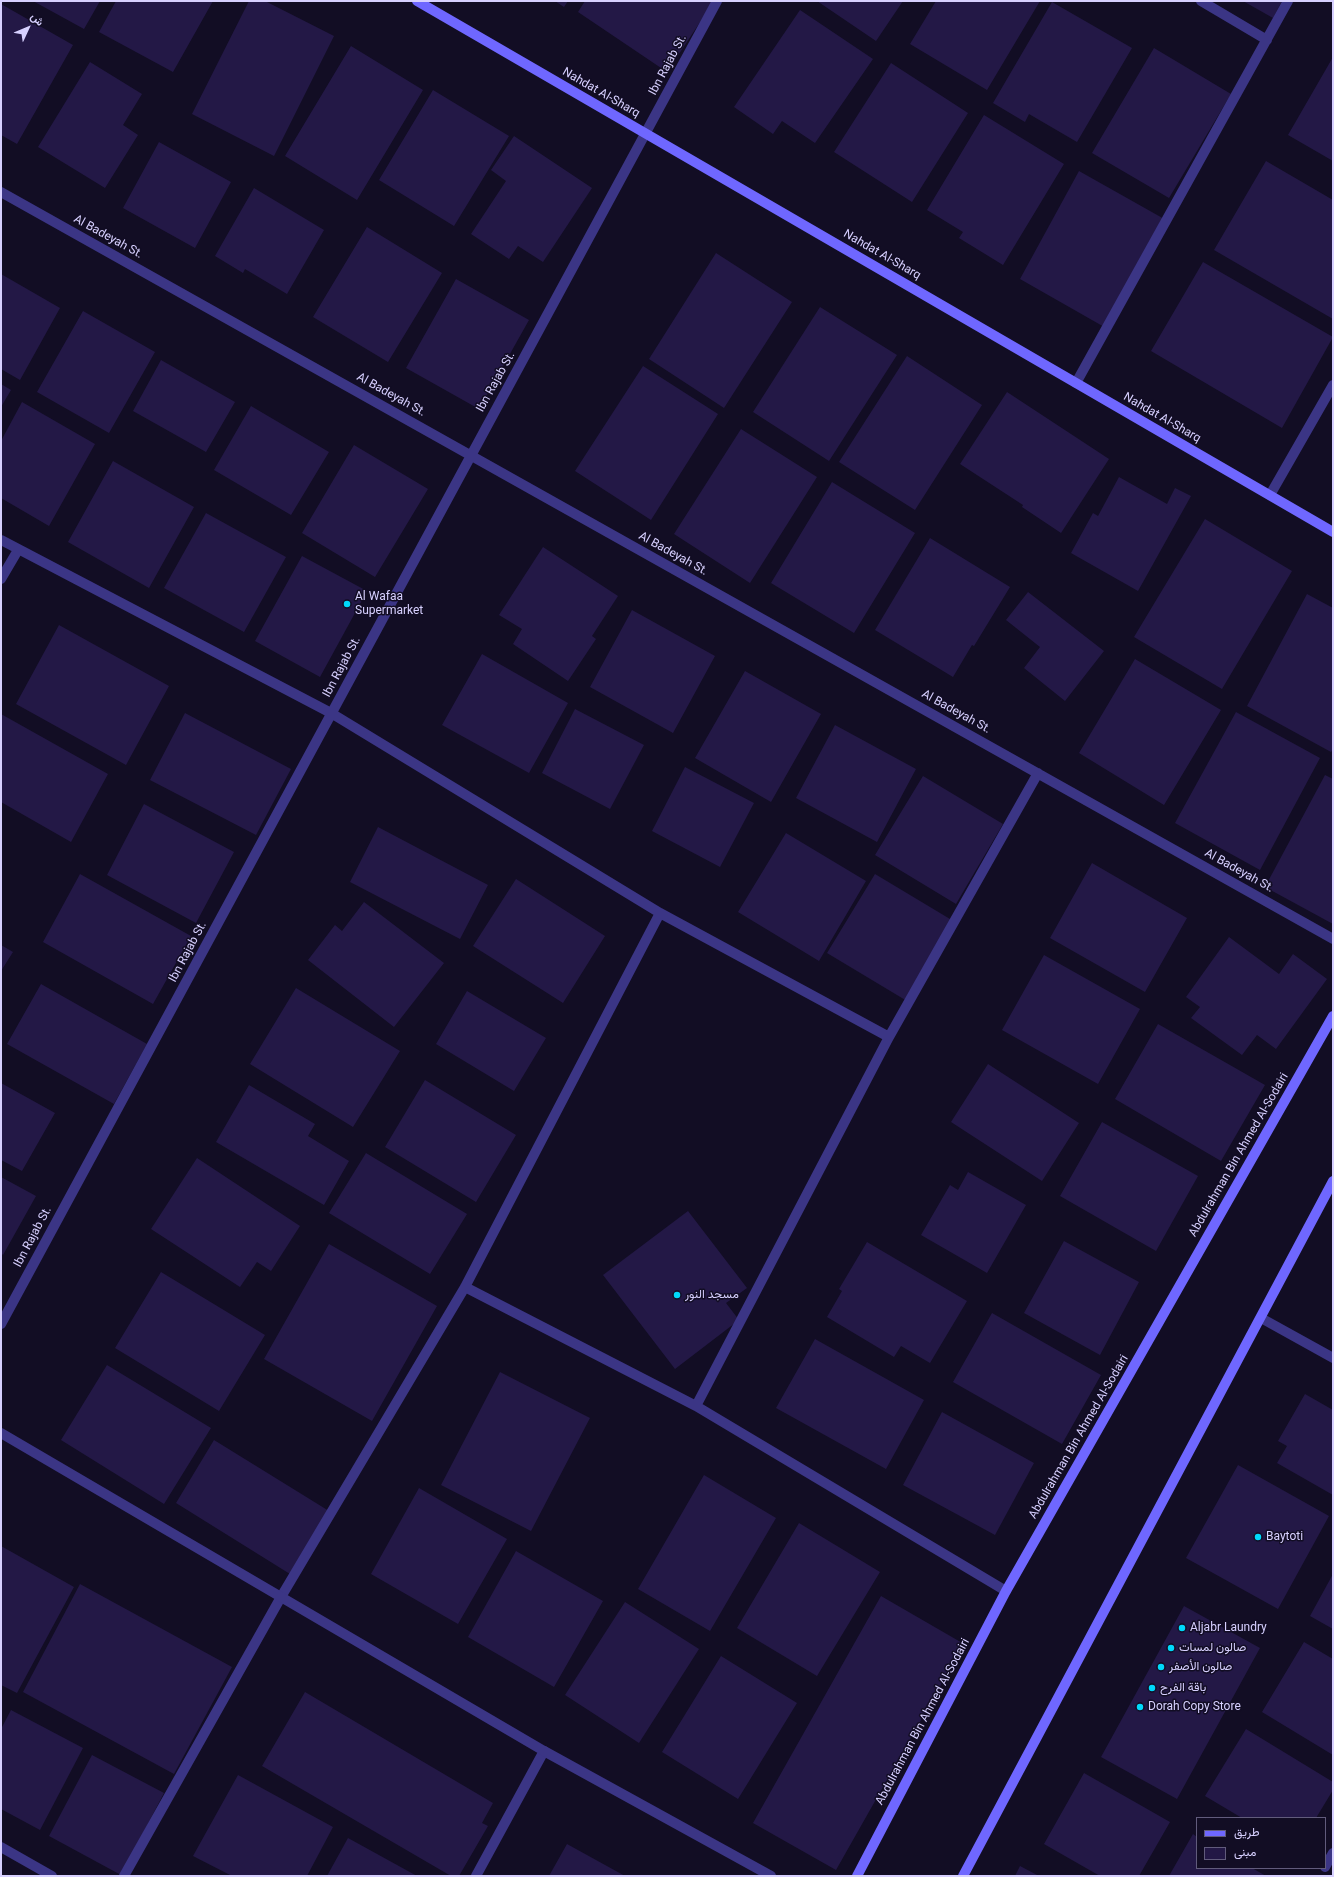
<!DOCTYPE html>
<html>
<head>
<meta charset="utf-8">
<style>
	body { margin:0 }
	#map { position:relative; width:1334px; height:1877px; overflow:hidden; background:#120d24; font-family:Roboto,Vazirmatn,sans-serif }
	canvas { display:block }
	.frame { position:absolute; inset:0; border:2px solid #d7d0ff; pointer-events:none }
	.legend { position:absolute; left:1196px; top:1817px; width:130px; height:52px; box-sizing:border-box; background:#120d24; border:1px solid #615b7c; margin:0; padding:5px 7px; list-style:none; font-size:12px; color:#d7d0ff }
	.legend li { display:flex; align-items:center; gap:8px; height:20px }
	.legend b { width:20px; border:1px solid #615b7c }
	.north { position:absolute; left:8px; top:8px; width:40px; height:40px; -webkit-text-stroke:3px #120d24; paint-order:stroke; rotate:46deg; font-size:11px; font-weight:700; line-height:16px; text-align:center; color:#d7d0ff }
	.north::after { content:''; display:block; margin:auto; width:14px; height:18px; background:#d7d0ff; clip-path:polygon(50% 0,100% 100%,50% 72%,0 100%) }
</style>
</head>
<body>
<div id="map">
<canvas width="1334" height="1877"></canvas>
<div class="frame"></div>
<ul class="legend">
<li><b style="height:5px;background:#6f67ff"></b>طريق</li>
<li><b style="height:11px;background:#231846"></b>مبنى</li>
</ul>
<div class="north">ش</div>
</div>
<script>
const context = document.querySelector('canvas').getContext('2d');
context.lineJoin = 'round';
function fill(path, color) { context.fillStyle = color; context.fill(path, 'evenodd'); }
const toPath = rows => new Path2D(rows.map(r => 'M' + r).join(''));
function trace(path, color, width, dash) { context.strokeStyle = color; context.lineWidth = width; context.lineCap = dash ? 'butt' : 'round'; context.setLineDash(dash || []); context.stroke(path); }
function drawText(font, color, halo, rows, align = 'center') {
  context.font = font + ' Roboto,Vazirmatn,sans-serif'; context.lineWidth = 3; context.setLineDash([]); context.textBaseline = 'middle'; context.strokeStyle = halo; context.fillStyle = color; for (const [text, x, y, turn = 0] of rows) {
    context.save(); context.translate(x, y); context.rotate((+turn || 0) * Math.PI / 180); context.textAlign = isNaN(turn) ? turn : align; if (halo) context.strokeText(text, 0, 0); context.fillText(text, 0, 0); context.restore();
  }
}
fill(toPath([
	[33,1,100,1,84,29],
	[116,1,213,1,173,72,99,32],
	[249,1,265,1,334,36,274,156,192,114],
	[555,1,568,1,564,7],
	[585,1,714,1,667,72,578,12],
	[817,1,903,1,876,41],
	[936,1,1040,1,987,90,910,44],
	[1243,1,1282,1,1273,18],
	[1052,2,1132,48,1077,142,1029,114,1025,122,993,103],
	[1,4,73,45,17,144,1,135],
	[800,10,873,59,815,143,782,121,773,134,734,107],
	[351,46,423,90,357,200,285,156],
	[1154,48,1231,94,1169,198,1092,153],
	[1333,57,1333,161,1288,135],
	[90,62,142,94,123,125,138,135,105,188,38,147],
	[891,63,968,113,912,202,834,152],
	[433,90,509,136,454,226,379,180],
	[984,115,1064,164,1003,265,959,238,963,232,927,210],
	[514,136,592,188,543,262,518,246,509,259,471,234,506,181,491,170],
	[159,142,231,182,195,248,123,208],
	[1266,161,1333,200,1333,319,1214,250],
	[1079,171,1166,220,1106,328,1020,279],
	[254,188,324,230,287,294,245,269,243,273,215,256],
	[367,227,442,273,388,362,313,317],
	[716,253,792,302,724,408,649,359],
	[1203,262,1333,337,1282,428,1151,351],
	[1,274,60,308,20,380,1,369],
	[456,279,529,320,479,409,406,368],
	[820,307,897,355,829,461,753,412],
	[83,311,155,352,109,433,37,392],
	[907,356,982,405,915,510,839,462],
	[161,360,235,402,206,452,133,411],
	[643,366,718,414,651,520,575,471],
	[1,384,11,390,1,407],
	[1007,392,1109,459,1061,533,1022,507,1023,505,960,464],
	[22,402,95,444,49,526,1,498,1,441],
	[251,406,329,452,291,515,214,470],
	[741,429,817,477,750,583,674,534],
	[354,445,428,489,375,577,302,533],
	[113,461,194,507,149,588,68,542],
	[1119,477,1167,504,1175,488,1191,496,1138,591,1071,553,1093,513,1098,516],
	[832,482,915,533,854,633,771,583],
	[206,513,286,557,244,632,164,588],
	[1205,519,1292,571,1222,689,1134,637],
	[930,538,1010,587,974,646,972,645,953,677,875,630],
	[543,547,618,596,592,636,596,639,568,681,513,644,522,629,499,615],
	[302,556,367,591,320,677,255,641],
	[1028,592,1104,651,1065,701,1024,668,1040,647,1006,620],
	[1307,594,1333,608,1333,749,1331,752,1247,706],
	[632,610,715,656,673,733,590,687],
	[59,625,169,686,126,765,16,704],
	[482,654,568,703,529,773,442,725],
	[1135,659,1221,710,1164,805,1079,753],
	[745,671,821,714,771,802,695,758],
	[575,709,644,745,610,809,542,773],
	[1236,712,1320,758,1260,870,1175,823],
	[185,713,291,769,256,835,150,780],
	[1,714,108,774,71,842,1,802],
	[835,725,916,769,877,842,796,798],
	[685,767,754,803,720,867,652,831],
	[1325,775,1333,779,1333,924,1265,887],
	[923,776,1003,824,956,904,875,855],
	[144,804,234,852,196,923,107,875],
	[378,827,488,885,460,939,350,882],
	[786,833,866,881,819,961,738,912],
	[1092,863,1187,918,1145,992,1050,938],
	[80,874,191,936,153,1004,43,942],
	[875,874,955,922,907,1001,827,953],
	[516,879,605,936,563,1003,473,946],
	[364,902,444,963,394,1027,308,960,335,925,342,931],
	[1229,937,1279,974,1293,954,1327,979,1276,1049,1257,1035,1242,1055,1191,1018,1200,1007,1186,997],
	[1,945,13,952,1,971],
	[1044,955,1140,1009,1098,1084,1002,1030],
	[41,984,147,1044,114,1104,7,1044],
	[296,988,400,1051,353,1127,250,1064],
	[467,991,546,1038,514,1091,436,1044],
	[1158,1024,1265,1085,1221,1161,1115,1099],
	[988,1064,1079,1123,1042,1181,951,1122],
	[425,1080,516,1135,476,1202,385,1147],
	[1,1083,55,1113,22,1171,1,1160],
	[249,1085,315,1124,308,1136,349,1161,324,1205,216,1142],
	[1102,1122,1198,1176,1156,1251,1060,1196],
	[366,1153,467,1214,430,1274,329,1213],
	[197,1158,300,1226,271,1271,257,1262,240,1287,151,1229],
	[968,1172,1026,1205,987,1273,921,1235,950,1185,958,1190],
	[1,1177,36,1196,3,1255,1,1253],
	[688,1211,747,1288,726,1303,739,1320,675,1369,603,1275],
	[1064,1241,1139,1282,1100,1355,1024,1313],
	[867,1242,967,1301,930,1363,901,1346,894,1357,827,1317,842,1291,839,1289],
	[329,1244,437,1306,372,1421,264,1359],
	[161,1272,265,1335,219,1411,115,1348],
	[992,1313,1101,1375,1062,1444,953,1382],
	[815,1339,924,1400,886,1469,776,1408],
	[107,1365,211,1428,164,1504,61,1440],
	[500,1372,590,1418,531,1531,441,1485],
	[1305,1394,1333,1410,1333,1495,1277,1463,1287,1446,1278,1441],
	[942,1412,1034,1463,995,1535,903,1485],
	[214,1440,329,1511,290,1574,176,1503],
	[1238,1465,1329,1516,1278,1609,1186,1558],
	[704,1475,776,1518,710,1631,638,1589],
	[419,1488,507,1539,458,1624,371,1574],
	[799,1523,880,1572,817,1676,737,1628],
	[1,1546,74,1587,17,1693,1,1685],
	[516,1551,603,1601,554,1687,468,1637],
	[1333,1574,1333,1629,1310,1616],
	[80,1584,232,1667,174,1774,23,1692],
	[881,1596,964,1644,836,1870,753,1823],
	[625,1602,699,1649,639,1743,565,1695],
	[1184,1606,1260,1648,1177,1799,1101,1757],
	[1304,1642,1333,1659,1333,1755,1262,1712],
	[721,1656,797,1703,738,1799,662,1752],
	[305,1692,493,1803,482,1823,488,1826,459,1876,451,1876,262,1766],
	[11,1710,83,1748,40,1830,1,1809,1,1729],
	[1246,1729,1333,1782,1333,1790,1316,1818,1242,1818,1205,1796],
	[92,1755,164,1793,121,1875,49,1836],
	[1084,1773,1170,1822,1139,1876,1100,1876,1044,1844],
	[238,1775,333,1827,307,1876,232,1876,193,1856],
	[1193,1834,1197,1837,1197,1868,1252,1868,1266,1876,1169,1876],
	[348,1838,417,1876,327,1876],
	[567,1844,625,1876,549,1876],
	[1020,1866,1039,1876,1015,1876]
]), '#231846');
trace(toPath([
	[1201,1,1267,40],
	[1,192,1333,939],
	[1076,383,1288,1],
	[1270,495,1333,385],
	[1,540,331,713,660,913,889,1037],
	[1,579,18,550],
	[465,1287,696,1406,1006,1591],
	[1261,1318,1333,1358],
	[1,1324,717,1],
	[696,1406,889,1037,1038,773],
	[1,1847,52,1876],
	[124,1876,281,1597,465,1287,660,913],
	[476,1876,544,1751]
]), '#3b3585', 10);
trace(toPath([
	[1,1433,544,1751,771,1876],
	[1325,1867,1333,1853]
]), '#3b3585', 10);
trace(toPath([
	[417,1,1333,532],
	[857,1876,1006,1591,1333,1016],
	[963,1876,1333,1181]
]), '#6f67ff', 10);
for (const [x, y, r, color] of [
	[347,604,4,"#00d9fb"],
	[677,1295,4,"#00d9fb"],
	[1258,1537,4,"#00d9fb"],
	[1182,1628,4,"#00d9fb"],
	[1171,1648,4,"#00d9fb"],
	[1161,1667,4,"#00d9fb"],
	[1152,1688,4,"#00d9fb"],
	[1140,1707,4,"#00d9fb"]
]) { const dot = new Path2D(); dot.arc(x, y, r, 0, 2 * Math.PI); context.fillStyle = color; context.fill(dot); trace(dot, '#120d24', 1.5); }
drawText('12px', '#d7d0ff', '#120d24', [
	["Ibn Rajab St.",668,65,-62],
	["Nahdat Al-Sharq",601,93,30],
	["Al Badeyah St.",108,237,29],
	["Nahdat Al-Sharq",882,255,30],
	["Ibn Rajab St.",496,382,-61],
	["Al Badeyah St.",391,395,29],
	["Nahdat Al-Sharq",1162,418,30],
	["Al Badeyah St.",673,554,29],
	["Ibn Rajab St.",342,667,-62],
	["Al Badeyah St.",956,712,29],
	["Al Badeyah St.",1239,871,29],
	["Ibn Rajab St.",188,952,-62],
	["Abdulrahman Bin Ahmed Al-Sodairi",1239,1155,-60],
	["Ibn Rajab St.",33,1237,-62],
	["Abdulrahman Bin Ahmed Al-Sodairi",1079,1437,-60],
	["Abdulrahman Bin Ahmed Al-Sodairi",923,1722,-62]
]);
drawText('12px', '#d7d0ff', '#120d24', [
	["Al Wafaa",355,597],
	["Supermarket",355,611],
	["مسجد النور",685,1295],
	["Baytoti",1266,1537],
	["Aljabr Laundry",1190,1628],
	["صالون لمسات",1179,1648],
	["صالون الأصفر",1169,1667],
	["باقة الفرح",1160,1688],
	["Dorah Copy Store",1148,1707]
], 'left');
</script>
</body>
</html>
